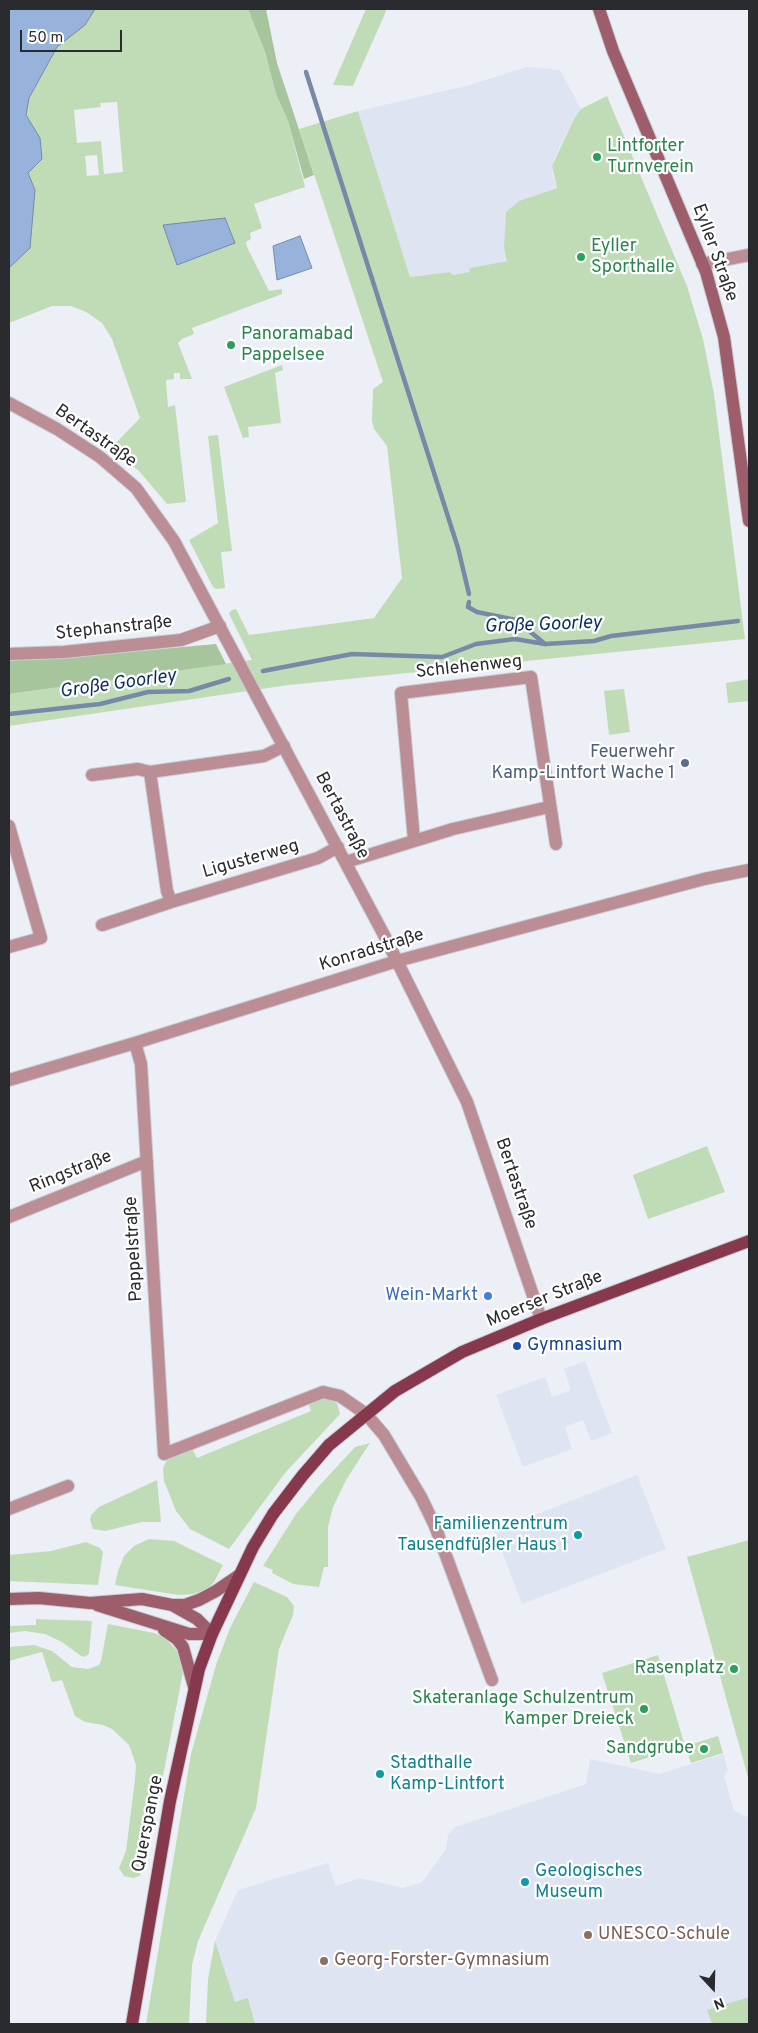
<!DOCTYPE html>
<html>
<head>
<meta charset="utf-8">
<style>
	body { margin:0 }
	#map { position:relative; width:758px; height:2033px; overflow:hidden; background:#edeff7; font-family:Overpass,sans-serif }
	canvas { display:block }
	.frame { position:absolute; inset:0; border:10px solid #2a2b2e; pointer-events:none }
	.north { position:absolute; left:688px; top:1963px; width:50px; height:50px; -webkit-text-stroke:4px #fff; paint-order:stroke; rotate:159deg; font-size:14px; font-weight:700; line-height:20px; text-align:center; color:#2a2b2e }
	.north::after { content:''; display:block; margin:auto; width:18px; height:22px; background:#2a2b2e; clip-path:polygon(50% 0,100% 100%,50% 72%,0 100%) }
	.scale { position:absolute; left:20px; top:30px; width:102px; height:22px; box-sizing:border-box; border:2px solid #2a2b2e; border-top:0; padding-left:6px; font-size:15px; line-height:18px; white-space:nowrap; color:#2a2b2e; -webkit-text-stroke:4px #fff; paint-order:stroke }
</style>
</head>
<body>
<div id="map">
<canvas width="758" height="2033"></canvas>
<div class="frame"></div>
<div class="north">N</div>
<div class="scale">50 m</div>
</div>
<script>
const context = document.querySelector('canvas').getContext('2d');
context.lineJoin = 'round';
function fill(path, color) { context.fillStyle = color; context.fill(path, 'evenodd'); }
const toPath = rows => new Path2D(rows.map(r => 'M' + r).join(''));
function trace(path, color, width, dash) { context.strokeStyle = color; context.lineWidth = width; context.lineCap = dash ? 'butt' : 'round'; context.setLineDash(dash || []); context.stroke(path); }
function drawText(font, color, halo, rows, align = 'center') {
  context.font = font + ' Overpass,sans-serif'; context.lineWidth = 4.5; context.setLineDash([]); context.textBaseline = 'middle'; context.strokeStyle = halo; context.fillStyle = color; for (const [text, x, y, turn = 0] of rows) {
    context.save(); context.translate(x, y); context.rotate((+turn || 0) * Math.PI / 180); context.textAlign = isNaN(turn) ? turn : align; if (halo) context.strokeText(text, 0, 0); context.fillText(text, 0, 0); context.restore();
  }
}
fill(toPath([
	[527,67,560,70,581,109,574,119,554,159,552,173,557,188,519,201,504,248,508,261,470,268,469,272,453,275,450,272,410,277,358,111,470,85],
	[585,1361,612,1433,591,1441,583,1420,565,1427,572,1449,523,1467,496,1395,545,1377,552,1397,571,1390,564,1369],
	[637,1475,666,1549,522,1604,494,1531],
	[723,1754,728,1770,724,1776,734,1811,749,1818,749,1997,708,2010,712,2024,255,2024,248,1998,235,2003,215,1941,238,1890,328,1863,336,1886,360,1878,403,1888,422,1882,446,1849,448,1835,455,1827,586,1784,590,1759,659,1774]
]), '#dfe4f3');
fill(toPath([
	[9,9,248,9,265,52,276,94,288,121,305,187,254,204,262,228,250,233,251,239,246,242,247,247,269,291,282,289,282,294,192,328,194,334,182,339,178,343,192,379,180,379,180,373,174,373,174,379,166,380,168,407,175,405,186,502,167,504,139,471,111,448,140,418,112,339,102,323,86,312,71,306,52,306,9,323],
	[117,102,123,172,104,174,101,141,77,143,74,110,101,107,100,103],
	[97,155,99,175,87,176,85,156],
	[366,9,387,9,353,86,333,85],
	[607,96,687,286,703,339,714,394,745,639,289,685,9,726,9,694,252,660,230,616,229,613,232,610,236,609,249,635,374,618,402,578,387,446,374,429,372,421,373,389,383,382,299,129,358,111,410,277,450,272,453,275,469,272,470,268,507,261,504,248,506,212,519,201,557,188,552,166,574,119,581,109],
	[282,365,283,370,275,373,281,423,248,427,249,437,243,438,224,387],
	[218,435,232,551,221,552,225,588,216,589,213,587,189,540,218,523,208,436],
	[749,679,749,701,728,703,726,683],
	[624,689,630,732,609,735,604,691],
	[707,1146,725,1192,648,1219,633,1175],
	[326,1398,337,1403,340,1414,285,1473,229,1549,190,1529,176,1511,164,1481,163,1468,167,1460,193,1450,197,1458,311,1411,308,1403],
	[370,1443,346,1480,333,1507,328,1527,328,1567,324,1567,319,1587,293,1584,272,1573,273,1570,263,1566,296,1514,319,1486,355,1447],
	[157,1480,161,1522,142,1522,105,1531,93,1529,90,1520,91,1515,99,1507],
	[149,1539,174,1541,223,1565,214,1582,208,1588,194,1594,178,1595,115,1585,118,1571,124,1556,134,1546],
	[749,1540,749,1781,687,1557],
	[86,1542,100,1548,103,1552,98,1585,9,1581,9,1555,51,1551],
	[254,1582,287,1597,294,1606,293,1615,279,1649,256,1808,198,1941,192,1965,189,2024,146,2024,191,1754,216,1665,230,1628],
	[36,1619,92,1621,89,1654,84,1657,81,1656,62,1642,45,1634,25,1631,9,1633,9,1626,36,1625],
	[108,1624,154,1633,165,1638,177,1651,183,1672,164,1771,158,1797,152,1807,140,1876,133,1878,124,1876,119,1868,126,1851,135,1779,136,1765,129,1745,112,1729,103,1725,85,1722,75,1716,62,1680,52,1682,42,1652,9,1661,9,1647,34,1645,52,1651,72,1667,88,1669,99,1665,101,1661],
	[658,1655,685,1746,718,1736,723,1753,691,1763,685,1746,631,1763,602,1673],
	[215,1941,235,2002,248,1998,255,2024,206,2024,208,1979],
	[749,1997,749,2024,712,2024,707,2010]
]), '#bfdcb7');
fill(toPath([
	[248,9,266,9,277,63,314,175,304,179,288,121,276,94,265,52],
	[216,644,226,664,9,694,9,660,62,658]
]), '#a6c59d');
const water = toPath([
	[9,9,95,9,85,25,57,47,29,98,26,115,40,138,42,159,28,173,35,190,30,248,9,268,9,9],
	[225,218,235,243,177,265,163,225,225,218],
	[300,236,312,268,277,280,273,246,300,236]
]);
fill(water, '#97b3dc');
trace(water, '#768aa8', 1);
trace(toPath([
	[306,72,458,548,469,594],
	[469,602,468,607,477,612,516,620,545,644],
	[263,671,352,654,442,657,476,644,515,639,545,644,594,641,611,636,738,621],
	[9,714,100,704,148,692,189,691,229,679]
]), '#768aa8', 4.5);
const minor = toPath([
	[702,264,749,255],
	[9,403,57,429,100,457,136,488,174,541,384,935,467,1102,541,1319],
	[9,654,64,652,181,640,220,626],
	[150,772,167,891,171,902],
	[92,775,138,769,150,772,264,756,284,746],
	[9,826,41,938,9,947],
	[414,840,401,693,531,677,556,844],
	[346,862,453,829,549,807],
	[102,925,171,902,318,858,338,847],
	[135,1043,141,1064,164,1454,323,1392,340,1396,366,1414,384,1435,421,1497,435,1526,492,1680],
	[9,1080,135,1043,397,961,704,879,749,870],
	[9,1217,147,1161],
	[9,1509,68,1486]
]);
const secondary = toPath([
	[599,9,613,51,706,272,724,337,749,521],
	[9,1599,39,1598,90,1603,142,1599,172,1605,185,1605,199,1600,216,1591,238,1576],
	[97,1605,189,1634,212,1634],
	[172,1605,197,1619,212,1634],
	[164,1630,177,1639,183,1647,194,1687]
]);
const primary = toPath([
	[132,2024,170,1801,199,1669,212,1634,253,1547,273,1514,303,1475,329,1445,395,1391,462,1352,541,1319,749,1241]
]);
trace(minor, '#caccd3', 14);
trace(secondary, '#caccd3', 14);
trace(primary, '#caccd3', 14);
trace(minor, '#bb8d95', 12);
trace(secondary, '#9d5d6b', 12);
trace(primary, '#86394d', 12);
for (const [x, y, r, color] of [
	[597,157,5,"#2e9e5b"],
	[581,257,5,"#2e9e5b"],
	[231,345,5,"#2e9e5b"],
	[685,763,5,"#5c6f8a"],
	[488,1296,5,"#3f7fe0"],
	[517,1346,5,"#1a4fb4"],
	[578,1535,5,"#0f9aa8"],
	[734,1669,5,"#2e9e5b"],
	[644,1709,5,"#2e9e5b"],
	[704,1749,5,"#2e9e5b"],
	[380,1774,5,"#0f9aa8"],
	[525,1882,5,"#0f9aa8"],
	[588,1935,5,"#8d6e63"],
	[324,1961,5,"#8d6e63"]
]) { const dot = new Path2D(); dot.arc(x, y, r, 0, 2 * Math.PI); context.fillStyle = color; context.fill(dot); trace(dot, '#fff', 2); }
drawText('18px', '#27864d', '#fff', [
	["Lintforter",607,147],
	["Turnverein",607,168],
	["Eyller",591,247],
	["Sporthalle",591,268],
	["Panoramabad",241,335],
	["Pappelsee",241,356],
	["Rasenplatz",724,1669,"right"],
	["Skateranlage Schulzentrum",634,1699,"right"],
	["Kamper Dreieck",634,1720,"right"],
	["Sandgrube",694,1749,"right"]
], 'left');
drawText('18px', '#2a2b2e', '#fff', [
	["Eyller Straße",714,253,70],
	["Bertastraße",95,437,35],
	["Stephanstraße",114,629,-6],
	["Schlehenweg",469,668,-6],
	["Bertastraße",341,816,62],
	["Ligusterweg",251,860,-16],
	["Konradstraße",372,951,-17],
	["Ringstraße",71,1173,-22],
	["Bertastraße",515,1184,71],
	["Pappelstraße",135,1249,-93],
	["Moerser Straße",545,1300,-22],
	["Querspange",149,1824,-79]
]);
drawText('18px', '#4e5e75', '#fff', [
	["Feuerwehr",675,753],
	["Kamp-Lintfort Wache 1",675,774]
], 'right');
drawText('18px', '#366cbe', '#fff', [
	["Wein-Markt",478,1296]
], 'right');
drawText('18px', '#164399', '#fff', [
	["Gymnasium",527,1346]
], 'left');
drawText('18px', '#0d838f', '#fff', [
	["Familienzentrum",568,1525,"right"],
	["Tausendfüßler Haus 1",568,1546,"right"],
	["Stadthalle",390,1764],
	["Kamp-Lintfort",390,1785],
	["Geologisches",535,1872],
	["Museum",535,1893]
], 'left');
drawText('18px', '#785e54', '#fff', [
	["UNESCO-Schule",598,1935],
	["Georg-Forster-Gymnasium",334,1961]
], 'left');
drawText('italic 19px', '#092e5e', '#fff', [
	["Große Goorley",543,626,-2],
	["Große Goorley",118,685,-8]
]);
</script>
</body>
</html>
